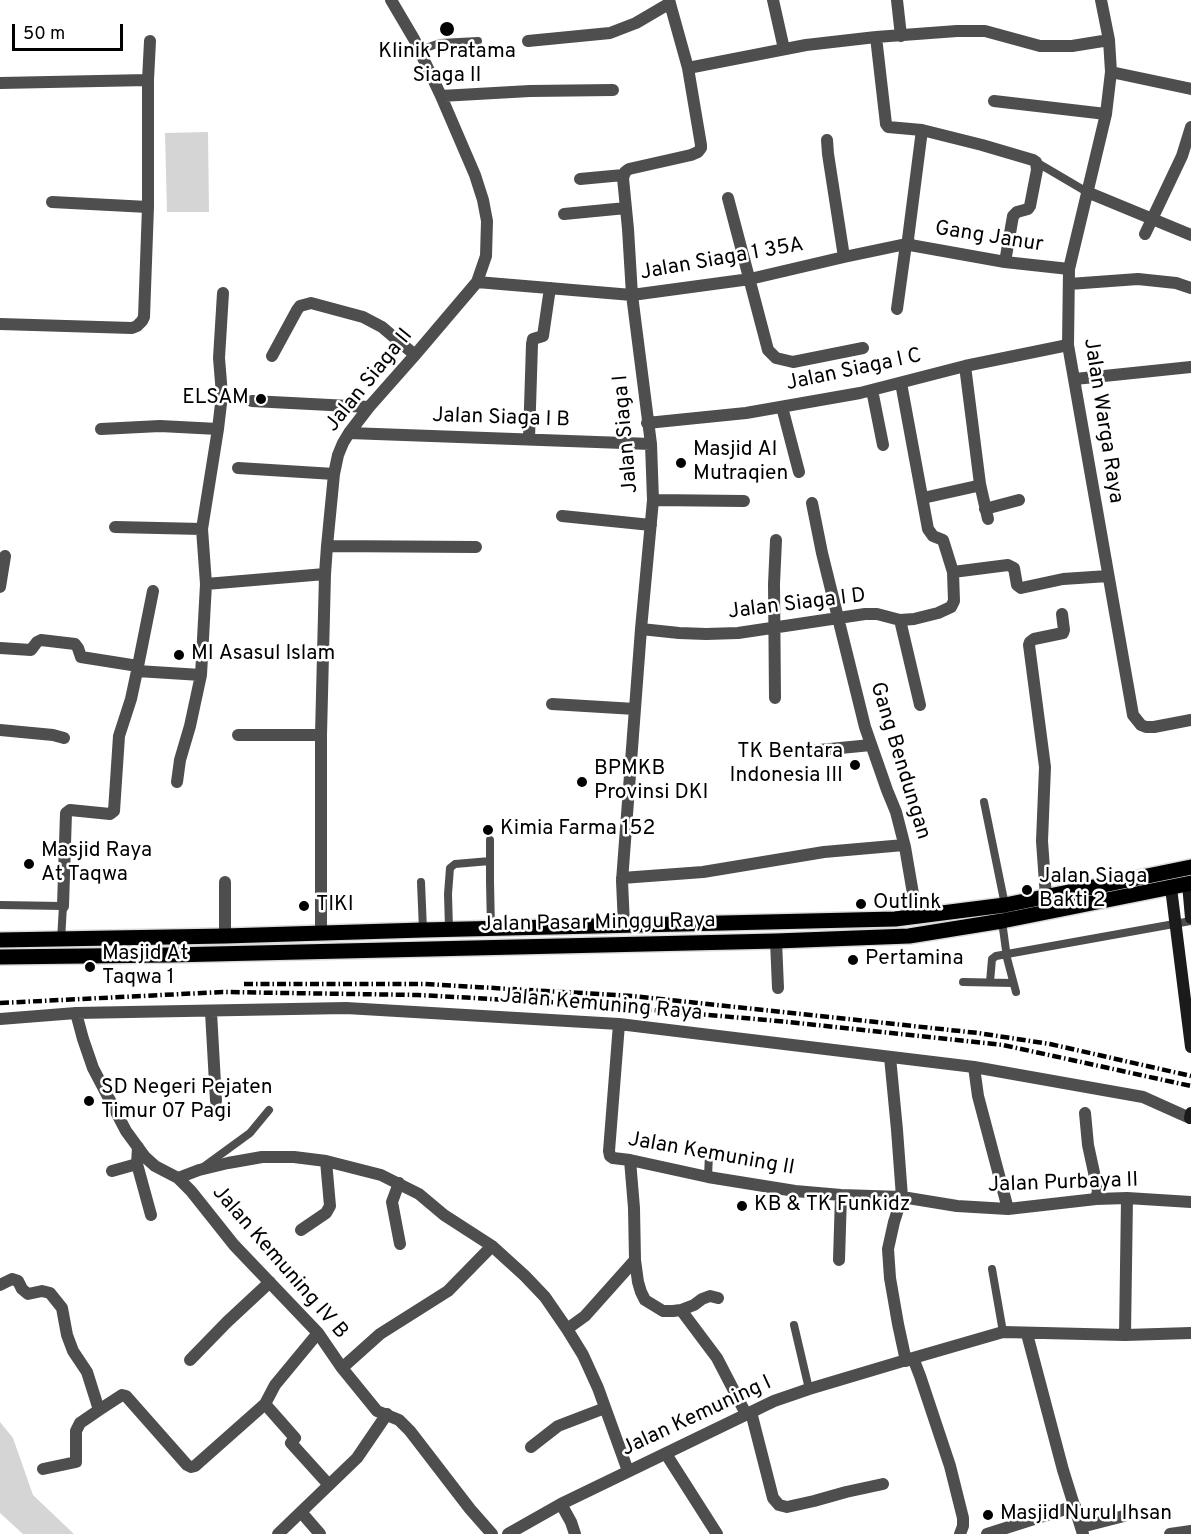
<!DOCTYPE html>
<html>
<head>
<meta charset="utf-8">
<style>
	body { margin:0 }
	#map { position:relative; width:1191px; height:1534px; overflow:hidden; background:#fff; font-family:Overpass,sans-serif }
	canvas { display:block }
	.scale { position:absolute; left:12px; top:24px; width:111px; height:27px; box-sizing:border-box; border:3px solid #000; border-top:0; padding-left:8px; font-size:18px; line-height:21px; white-space:nowrap; color:#000; -webkit-text-stroke:4px #fff; paint-order:stroke }
</style>
</head>
<body>
<div id="map">
<canvas width="1191" height="1534"></canvas>
<div class="scale">50 m</div>
</div>
<script>
const context = document.querySelector('canvas').getContext('2d');
context.lineJoin = 'round';
function fill(path, color) { context.fillStyle = color; context.fill(path, 'evenodd'); }
const toPath = rows => new Path2D(rows.map(r => 'M' + r).join(''));
function trace(path, color, width, dash) { context.strokeStyle = color; context.lineWidth = width; context.lineCap = dash ? 'butt' : 'round'; context.setLineDash(dash || []); context.stroke(path); }
function drawText(font, color, halo, rows, align = 'center') {
  context.font = font + ' Overpass,sans-serif'; context.lineWidth = 5; context.setLineDash([]); context.textBaseline = 'middle'; context.strokeStyle = halo; context.fillStyle = color; for (const [text, x, y, turn = 0] of rows) {
    context.save(); context.translate(x, y); context.rotate((+turn || 0) * Math.PI / 180); context.textAlign = isNaN(turn) ? turn : align; if (halo) context.strokeText(text, 0, 0); context.fillText(text, 0, 0); context.restore();
  }
}
fill(toPath([
	[208,132,209,212,167,212,165,133],
	[0,1422,13,1438,33,1495,74,1534,23,1534,0,1513]
]), '#d5d5d5');
const primary = toPath([
	[0,940,225,936,423,930,895,919,1005,905,1191,867],
	[0,957,170,955,776,941,909,936,1002,921,1191,883]
]);
trace(primary, '#dbdbdb', 18);
trace(toPath([
	[420,50,440,43,478,41],
	[1036,162,1087,192],
	[984,802,1005,905],
	[490,840,490,881,491,929],
	[421,882,423,930],
	[0,905,63,906,61,940],
	[1002,921,1007,958,1016,992],
	[449,929,448,894,450,868,455,864,490,861],
	[963,982,1013,983],
	[990,982,992,959,996,956,1191,921],
	[202,1168,250,1133,269,1110],
	[708,1177,709,1154],
	[992,1269,1003,1332],
	[794,1325,809,1389]
]), '#4e4e4e', 8);
trace(toPath([
	[773,0,784,49],
	[897,0,901,36],
	[1101,0,1109,40,1111,72,1106,114,1069,269,1068,345,1133,715,1141,725,1146,727,1154,727,1191,720],
	[876,37,886,124,888,127,922,130,982,145,1033,160,1036,162,1037,170,1030,206,1028,209,1017,212,1013,216,1005,262],
	[528,41,610,33,636,23,670,3],
	[688,68,806,45,876,37,957,31,985,31,1040,46,1072,46,1109,40],
	[1111,72,1191,89],
	[0,83,148,80],
	[441,96,530,91,613,90],
	[994,101,1106,114],
	[922,130,908,239,910,245,1005,262,1069,269],
	[827,140,828,154,844,257],
	[580,179,623,175],
	[1087,192,1191,235],
	[728,198,768,350,776,358,793,362,863,348],
	[52,202,148,207],
	[564,214,626,208],
	[1145,234,1182,156,1191,127],
	[477,282,632,295,750,279,844,257,906,244,897,309],
	[1069,284,1138,279,1176,283,1191,288],
	[0,324,132,328,137,326,142,321,144,317,148,207,148,80,150,41],
	[272,356,297,310,300,306,311,303,363,317,382,327,415,355],
	[965,366,980,484,988,519],
	[1075,379,1191,367],
	[872,390,883,445],
	[252,401,369,407],
	[782,407,799,472],
	[647,423,746,413,860,393,965,366,1068,345],
	[101,429,160,426,218,429],
	[349,433,651,444],
	[529,439,532,344,533,339,543,336,550,288],
	[238,468,334,474],
	[923,498,977,486,980,484],
	[653,500,744,501],
	[812,503,822,553,865,727,887,790,896,812,905,847,917,917],
	[985,509,1019,500],
	[562,516,651,525],
	[115,527,202,529],
	[327,546,476,547],
	[953,572,1008,565,1014,568,1017,585,1021,588,1063,579,1108,576],
	[206,584,325,574],
	[0,587,5,556],
	[900,620,920,705],
	[641,629,679,633,706,634,738,633,865,614,877,614,900,620,914,619,938,613,951,607,954,601,953,572,943,540,933,536,928,529,901,383],
	[0,648,31,650,37,642,41,640,75,644,78,648,81,657,138,666],
	[137,671,153,591],
	[775,698,774,584,776,540],
	[552,704,635,709],
	[0,730,53,735,64,738],
	[238,735,321,735],
	[799,752,871,745],
	[177,782,180,760,190,726,201,675,206,584,202,529,218,429,222,395,219,358,223,293],
	[622,878,703,872,824,852,904,845],
	[225,882,225,936],
	[1046,897,1042,841,1045,767,1029,645,1030,642,1034,639,1063,633,1064,630,1062,614],
	[63,906,66,813,70,810,110,814,114,811,119,736,131,699,137,671,201,675],
	[624,925,622,881,641,629,653,500,651,444,632,295,628,229,623,178,625,172,629,169,691,155,698,152,701,148,701,145,688,68,669,0],
	[321,933,321,735,325,574,327,546,334,474,338,455,343,443,349,433,369,407,415,355,477,282,486,256,487,221,483,200,475,175,441,96,414,39,391,0],
	[776,941,778,988],
	[211,1012,216,1101],
	[76,1013,83,1039,93,1068,126,1131,145,1157,155,1166,178,1178,191,1191,234,1245,318,1333,342,1368,377,1411,399,1420,410,1431,470,1509,492,1534],
	[0,1019,76,1013,346,1008,619,1024,974,1067,1143,1097,1190,1118],
	[619,1024,609,1151,610,1156,613,1158,630,1160,708,1177,795,1191,841,1195,902,1197,957,1206,1008,1209,1096,1199,1127,1198,1191,1202],
	[890,1057,897,1130,902,1197,894,1222,888,1249,890,1278,898,1324,906,1361],
	[974,1067,978,1096,1008,1209],
	[1085,1113,1088,1145,1098,1191,1096,1199],
	[138,1147,137,1164,151,1215],
	[630,1160,634,1208,635,1260,638,1282,641,1292,645,1300,663,1311,673,1311,681,1310,694,1305,702,1299,710,1296,718,1298],
	[112,1171,137,1164],
	[178,1178,199,1170,228,1163,262,1157,294,1157,326,1161,381,1175,419,1194,444,1215,492,1246,525,1276,545,1297,567,1329,583,1355,598,1388,628,1471],
	[399,1183,392,1202,400,1244],
	[301,1230,326,1213,330,1206,326,1161],
	[839,1260,841,1195],
	[0,1285,12,1279,18,1281,22,1289,28,1294,42,1291,50,1293,62,1308,67,1335,73,1351,87,1372,99,1410,122,1395,126,1396,187,1465,191,1467,195,1466,265,1404,275,1385,318,1333],
	[681,1310,717,1358,746,1414],
	[567,1329,585,1316,635,1260],
	[1027,1334,1063,1470,1083,1534],
	[1125,1335,1127,1198],
	[913,1358,920,1376,950,1466,963,1518,963,1526,960,1534],
	[190,1360,227,1322,270,1282],
	[342,1368,380,1334,448,1291,492,1246],
	[265,1404,295,1438,291,1443,329,1485],
	[751,1412,773,1498,779,1505,787,1507,814,1501,846,1492,883,1484],
	[531,1447,558,1426,605,1408],
	[666,1454,717,1534],
	[43,1469,76,1462,76,1431,80,1423,99,1410],
	[561,1504,571,1522,575,1534],
	[301,1512,320,1534],
	[1081,1527,1124,1516],
	[278,1534,357,1458,387,1414],
	[508,1534,561,1504,774,1401,809,1389,913,1358,1003,1332,1125,1335,1191,1333],
	[987,1534,1075,1506],
	[1170,1534,1191,1531]
]), '#4e4e4e', 12);
trace(toPath([
	[1188,884,1191,918],
	[1171,888,1191,1047],
	[1191,1113,1190,1118,1191,1118]
]), '#1b1b1b', 12);
trace(primary, '#000', 15);
trace(toPath([
	[244,984,424,984,633,996,978,1033,1050,1044,1191,1076],
	[0,1003,223,992,418,995,584,1004,789,1022,1003,1045,1191,1086]
]), '#000', 4.5, [9, 3, 1.5, 3]);
for (const [x, y, r, color] of [
	[447,29,8,"#000"],
	[261,399,6,"#000"],
	[681,463,6,"#000"],
	[179,655,6,"#000"],
	[855,765,6,"#000"],
	[582,782,6,"#000"],
	[488,830,6,"#000"],
	[29,864,6,"#000"],
	[1027,890,6,"#000"],
	[861,904,6,"#000"],
	[304,906,6,"#000"],
	[853,960,6,"#000"],
	[90,967,6,"#000"],
	[89,1101,6,"#000"],
	[742,1206,6,"#000"],
	[988,1515,6,"#000"]
]) { const dot = new Path2D(); dot.arc(x, y, r, 0, 2 * Math.PI); context.fillStyle = color; context.fill(dot); trace(dot, '#fff', 2); }
drawText('21px', '#000', '#fff', [
	["Klinik Pratama",447,53,"center"],
	["Siaga II",447,77,"center"],
	["ELSAM",249,399,"right"],
	["Masjid Al",693,451],
	["Mutraqien",693,475],
	["MI Asasul Islam",191,655],
	["TK Bentara",843,753,"right"],
	["Indonesia III",843,777,"right"],
	["BPMKB",594,770],
	["Provinsi DKI",594,794],
	["Kimia Farma 152",500,830],
	["Masjid Raya",41,852],
	["At Taqwa",41,876],
	["Jalan Siaga",1039,878],
	["Bakti 2",1039,902],
	["Outlink",873,904],
	["TIKI",316,906],
	["Masjid At",102,955],
	["Taqwa 1",102,979],
	["Pertamina",865,960],
	["SD Negeri Pejaten",101,1089],
	["Timur 07 Pagi",101,1113],
	["KB & TK Funkidz",754,1206],
	["Masjid Nurul Ihsan",1000,1515]
], 'left');
drawText('21px', '#000', '#fff', [
	["Gang Janur",989,238,9],
	["Jalan Siaga 1 35A",722,260,-10],
	["Jalan Siaga I C",854,371,-12],
	["Jalan Siaga II",370,381,-51],
	["Jalan Siaga I B",501,419,2],
	["Jalan Warga Raya",1102,421,81],
	["Jalan Siaga I",627,434,-95],
	["Jalan Siaga I D",797,605,-7],
	["Gang Bendungan",899,761,73],
	["Jalan Pasar Minggu Raya",598,924,-1],
	["Jalan Kemuning Raya",601,1006,5],
	["Jalan Kemuning II",711,1155,10],
	["Jalan Purbaya II",1063,1184,-2],
	["Jalan Kemuning IV B",279,1263,49],
	["Jalan Kemuning I",697,1417,-25]
]);
</script>
</body>
</html>
